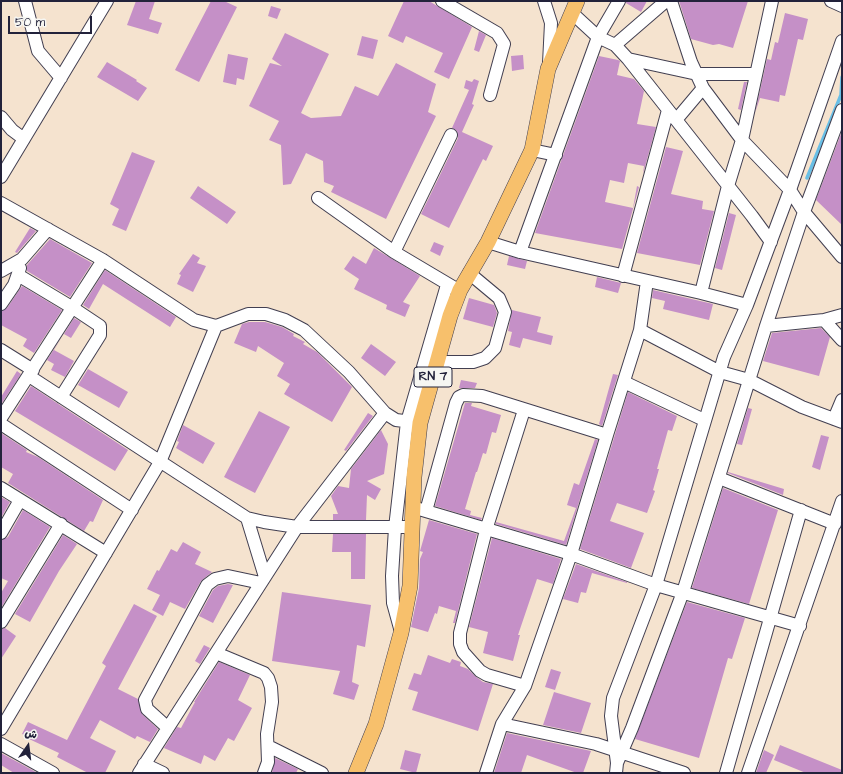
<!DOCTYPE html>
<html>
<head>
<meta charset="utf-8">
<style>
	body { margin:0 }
	#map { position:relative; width:843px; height:774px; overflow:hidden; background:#f5e3cf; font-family:"Architects Daughter","Playpen Sans Arabic",sans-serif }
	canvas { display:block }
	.frame { position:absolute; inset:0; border:2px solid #22223b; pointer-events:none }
	.north { position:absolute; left:8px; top:726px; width:40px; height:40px; -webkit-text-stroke:3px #f6f6f2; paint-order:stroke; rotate:14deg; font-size:11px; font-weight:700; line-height:16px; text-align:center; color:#22223b }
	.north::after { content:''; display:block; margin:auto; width:14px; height:18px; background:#22223b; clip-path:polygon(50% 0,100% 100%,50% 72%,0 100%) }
	.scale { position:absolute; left:8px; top:16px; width:84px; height:18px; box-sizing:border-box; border:2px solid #22223b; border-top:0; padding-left:5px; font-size:12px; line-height:14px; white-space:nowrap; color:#22223b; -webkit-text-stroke:3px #f6f6f2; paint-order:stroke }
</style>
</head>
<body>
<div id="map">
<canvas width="843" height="774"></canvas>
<div class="frame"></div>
<div class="north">ش</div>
<div class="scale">50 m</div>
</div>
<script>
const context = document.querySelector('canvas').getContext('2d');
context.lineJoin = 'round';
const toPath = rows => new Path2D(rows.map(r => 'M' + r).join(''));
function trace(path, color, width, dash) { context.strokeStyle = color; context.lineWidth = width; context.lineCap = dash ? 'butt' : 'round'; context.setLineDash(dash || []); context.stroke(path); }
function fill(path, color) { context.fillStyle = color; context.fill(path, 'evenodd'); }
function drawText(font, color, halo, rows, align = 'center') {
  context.font = font + ' "Architects Daughter",sans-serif'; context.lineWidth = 3; context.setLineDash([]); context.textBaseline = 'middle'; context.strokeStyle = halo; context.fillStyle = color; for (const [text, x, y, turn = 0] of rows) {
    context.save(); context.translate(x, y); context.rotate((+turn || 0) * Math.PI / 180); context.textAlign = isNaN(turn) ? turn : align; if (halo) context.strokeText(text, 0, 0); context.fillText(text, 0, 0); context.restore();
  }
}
trace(toPath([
	[807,178,841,95,842,77]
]), '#69bfe6', 3.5);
fill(toPath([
	[136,1,155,1,149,19,162,23,158,34,127,25],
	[211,1,224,1,237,7,199,82,175,70],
	[404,1,429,1,472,27,449,79,434,72,443,53,406,36,403,43,388,36],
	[626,1,647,1,641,12,626,3],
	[679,1,748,1,733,48,719,44,713,45,691,39],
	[271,6,281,9,277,19,268,16],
	[785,13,808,19,803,40,798,39,785,96,780,95,779,102,760,98,755,113,767,59,771,60,775,42,778,43],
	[479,31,486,35,479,52,474,50],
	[285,33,329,54,301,113,311,118,341,116,355,86,378,96,396,63,436,84,428,112,436,116,386,219,331,192,334,186,324,182,323,161,306,153,291,184,283,185,281,145,269,140,279,121,249,106,270,63,282,66,272,59],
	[362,36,378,40,373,59,357,55],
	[228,54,248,58,244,80,237,78,236,85,223,82],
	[523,55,524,69,512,71,511,56],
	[599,56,618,60,620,61,617,75,634,79,644,91,637,124,656,127,643,174,644,166,628,163,624,183,610,180,605,202,633,208,637,186,639,187,622,249,535,233],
	[107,62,137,80,136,81,147,88,138,101,97,77],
	[474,79,479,81,472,104,474,105,462,132,493,146,486,161,483,159,449,228,421,214,458,138,457,131,452,128,469,90,464,88,466,80,472,82],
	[744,82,747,82,741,110,738,109],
	[842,131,842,225,816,200],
	[666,147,683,151,671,194,703,201,702,209,714,211,700,265,637,253],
	[132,152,155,161,126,231,112,225,119,209,110,204],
	[198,186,236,212,227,224,190,198],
	[729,213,736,215,722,270,715,268],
	[30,228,36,231,17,253,15,252],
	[50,239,92,263,70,297,27,271,27,265],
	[434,242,444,246,440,256,430,251],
	[374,248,420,276,403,302,410,305,405,317,386,309,387,305,381,302,354,289,359,279,344,269,353,256,366,264],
	[193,254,200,258,197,263,206,266,193,292,177,284,181,275,179,274],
	[509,256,527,261,525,269,507,265],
	[105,270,176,317,170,327,103,284,89,309,83,305],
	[597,277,621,283,618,293,595,287],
	[22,286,62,310,34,353,23,346,27,339,1,325,1,311,7,308],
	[653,290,713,304,709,320,663,309,665,301,652,298],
	[469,298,494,305,497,313,493,327,463,319],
	[512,310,541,317,537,332,553,336,551,345,523,338,520,348,509,345,512,332,508,331],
	[74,318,81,322,71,338,64,334],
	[249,322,265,322,282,327,294,334,293,336,305,342,303,344,317,352,352,387,332,422,284,394,290,384,277,376,284,363,258,346,256,352,234,343,242,324],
	[821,328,830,337,819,376,763,361,772,333],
	[62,337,54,350,74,361,65,377,51,370,54,364,47,360],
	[371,344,396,362,385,376,361,358],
	[88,369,128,392,119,408,78,385],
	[17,371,21,374,2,403,1,397],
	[613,374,618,375,602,426,599,424],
	[461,380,477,383,475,388,459,388],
	[31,386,128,450,115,471,15,411],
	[628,392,677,416,672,431,668,430,657,469,659,469,653,490,655,491,647,513,617,503,610,521,644,533,631,568,580,549],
	[465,403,472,403,471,406,501,415,496,433,492,432,486,454,483,453,477,472,476,472,465,509,471,511,470,515,482,518,481,520,435,506],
	[748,408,752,409,742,445,737,444],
	[259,411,290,427,255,493,224,477],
	[368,413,373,416,346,451,344,450],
	[183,425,215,443,203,464,176,448,179,442,177,441],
	[381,430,388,444,384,474,367,481,381,489,375,500,367,495,366,520,333,520,333,514,338,514,331,496,338,486,349,488,351,469],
	[1,433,27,450,26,452,38,457,103,500,93,522,90,521,84,531,8,483,13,474,1,467],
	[821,435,829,437,820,470,812,467],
	[595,439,598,440,566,545,496,524,496,522,564,541,576,508,567,505,574,483,579,485],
	[728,472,784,489,783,495,728,473],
	[723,488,778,510,749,604,692,588],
	[1,497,10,502,1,518],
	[23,510,50,527,1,608,1,593,8,581,1,578,1,540,8,537],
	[429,520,477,534,455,623,453,623,456,611,439,606,437,614,435,613,428,632,411,627,419,588,420,559,423,552,420,551],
	[333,534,366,534,365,579,351,579,351,552,332,552],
	[63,535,77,544,59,571,30,622,15,614],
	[492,538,561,559,553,584,537,579,518,635,520,635,513,661,483,653,488,632,469,627],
	[183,542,201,552,195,564,212,572,201,581,185,609,170,602,163,616,152,610,160,595,147,589,157,570,159,571,171,549,177,552],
	[576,564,627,582,627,583,592,573,586,593,581,592,578,603,563,599],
	[228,584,233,585,213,623,199,616,213,590,218,586],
	[282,592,371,605,365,647,357,645,352,682,359,685,354,700,333,694,340,671,272,661],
	[687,602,745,618,732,659,728,658,699,758,635,739],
	[134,604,157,616,118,689,138,699,142,714,158,729,150,742,137,736,135,739,100,720,90,738,116,751,105,773,88,773,57,757,59,753,29,739,30,737,22,734,28,722,67,740,106,666,102,663],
	[5,628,16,636,1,659,1,629],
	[204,645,210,648,200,664,195,661],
	[428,655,450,663,452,659,461,662,460,666,468,669,475,676,483,682,493,684,478,731,412,710,418,692,408,689,414,673,421,675],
	[219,662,250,675,238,700,252,708,234,741,228,738,215,761,204,755,201,764,164,748,177,727,181,728,195,702,194,702],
	[551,669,561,672,555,690,545,687],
	[554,692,591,703,581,733,543,725],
	[507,733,591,751,583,773,577,773,527,755,521,773,494,773],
	[780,745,842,770,842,773,806,773,774,760],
	[405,750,421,754,416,773,400,769],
	[764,750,774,755,766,773,756,773],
	[1,753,34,771,37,773,14,773,1,765],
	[275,758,298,769,296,773,272,773]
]), '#c590c7');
const minor = toPath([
	[25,1,38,51,61,78],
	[442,1,497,33,504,44,490,95],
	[544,1,551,23,549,63],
	[671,1,691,62,703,88,742,140,728,186,701,293],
	[772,1,742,140,790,190,804,212,842,257],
	[831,1,842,6],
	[572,13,598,37,615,45,628,59,752,216,771,242],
	[615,45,666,1],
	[628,59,697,74,756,74],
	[1,117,12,130,24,139],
	[676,120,703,88],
	[532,150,556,155],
	[1,177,107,1],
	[318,198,394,252,453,287],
	[1,203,103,260,194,320,216,326,248,314,266,314,285,320,304,330,349,372,385,413,396,420,420,423],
	[488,242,520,252,701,293,747,305],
	[394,252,451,135],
	[520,252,598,37,619,1],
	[1,271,22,259,48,229],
	[18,275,73,308,100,326,100,335,61,397],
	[623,276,668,110],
	[1,304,14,285,20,268],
	[824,320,842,340],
	[766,326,824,320,842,315],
	[640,330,720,372,749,380,802,407,842,422],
	[1,350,33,370],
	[437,362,473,362,485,358,495,348,505,312,499,298,469,273],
	[29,376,247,518,264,522,297,527,412,527],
	[624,382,704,420],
	[524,410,486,530,460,633,460,644,463,652,480,671,487,675,525,686],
	[1,418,103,260],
	[834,419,842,400],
	[1,424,132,510],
	[607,435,640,330,647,281],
	[719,478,835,524],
	[1,488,106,553],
	[419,509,571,554,656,585,800,626],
	[426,511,456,403,459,397,463,395,482,396,607,435,571,554,525,686,502,724,486,773],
	[247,518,265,577],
	[1,533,20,500],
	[1,622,61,524],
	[401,632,393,603,392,576,395,528,407,422,447,285],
	[216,653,264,673,268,678,271,687,272,702,267,734,268,762,264,773],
	[502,724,596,744,684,773],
	[168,728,147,709,145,700,207,585,215,579,228,576,261,583],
	[1,729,160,462,216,326],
	[1,744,53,773],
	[268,746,322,773],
	[617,763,632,728,683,592,766,326,804,212,842,110],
	[144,764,163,773],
	[139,773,297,527,385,413],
	[616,773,617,763,611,716,613,698,656,585,724,357,747,305,790,190,842,41],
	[726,773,801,510],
	[748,773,842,501]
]);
const major = toPath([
	[356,773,376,724,401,633,410,586,414,477,420,423,450,316,460,290,488,242,532,150,548,69,577,1]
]);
trace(minor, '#423f51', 14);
trace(major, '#423f51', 16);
trace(minor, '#fff', 12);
trace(major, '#f7c06c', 15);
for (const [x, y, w] of [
	[433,377,38]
]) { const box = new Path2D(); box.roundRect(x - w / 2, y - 10, w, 20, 3); context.fillStyle = '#f6f6f2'; context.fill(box); trace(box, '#22223b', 1); }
drawText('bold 12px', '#22223b', null, [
	["RN 7",433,377]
]);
</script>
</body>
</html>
